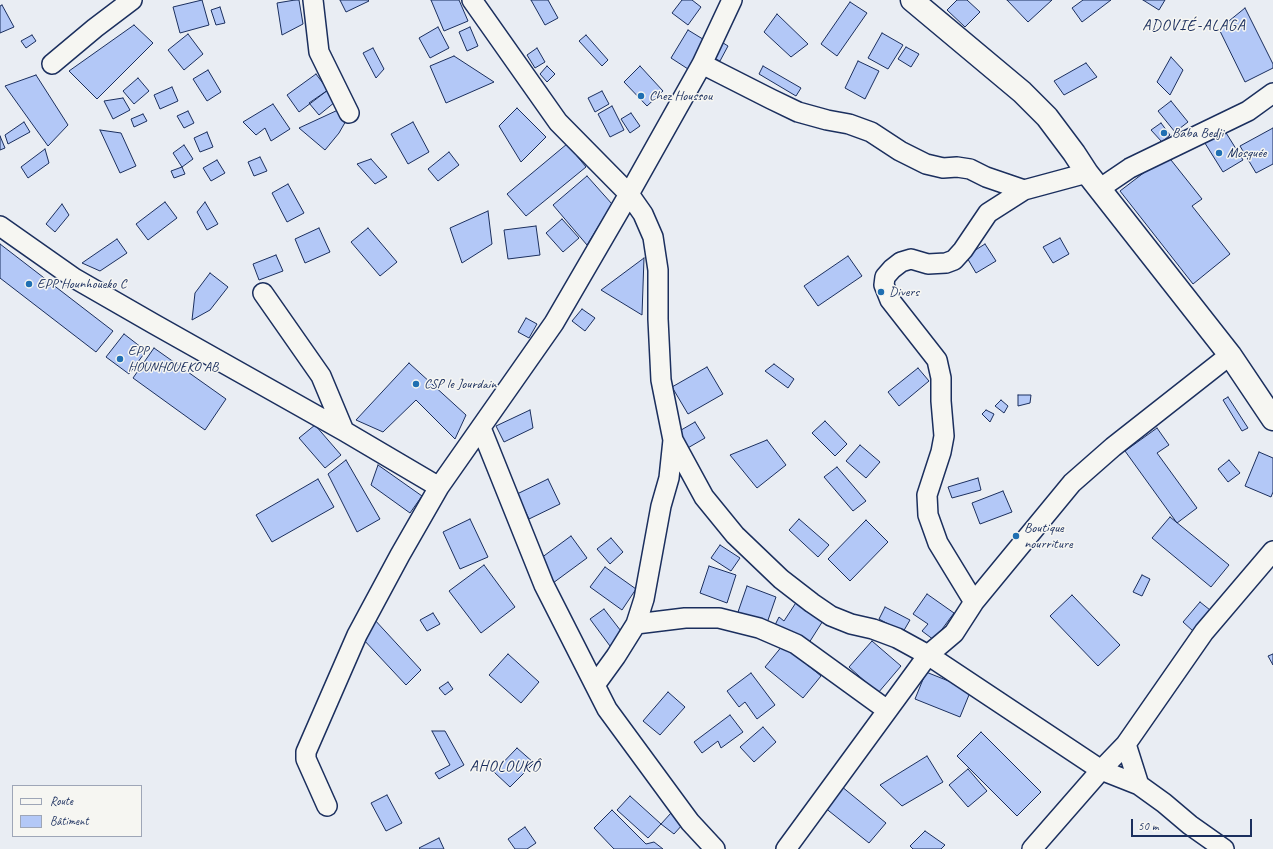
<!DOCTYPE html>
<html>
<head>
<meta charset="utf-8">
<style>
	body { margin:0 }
	#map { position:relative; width:1273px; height:849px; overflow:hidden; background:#e9edf3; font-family:Caveat,sans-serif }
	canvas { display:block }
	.legend { position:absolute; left:12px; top:785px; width:130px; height:52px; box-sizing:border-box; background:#f6f6f2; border:1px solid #9ea6b7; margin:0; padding:5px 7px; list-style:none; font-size:12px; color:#1b2f5e }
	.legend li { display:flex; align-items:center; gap:8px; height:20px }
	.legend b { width:20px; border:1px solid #9ea6b7 }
	.scale { position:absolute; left:1131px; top:819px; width:121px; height:18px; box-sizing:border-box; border:2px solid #1b2f5e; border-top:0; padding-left:5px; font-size:12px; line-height:14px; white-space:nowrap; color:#1b2f5e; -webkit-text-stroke:3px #f6f6f2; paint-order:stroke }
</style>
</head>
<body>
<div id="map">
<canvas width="1273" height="849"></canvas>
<ul class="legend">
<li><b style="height:5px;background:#f6f6f2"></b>Route</li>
<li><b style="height:11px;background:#b3c8f7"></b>Bâtiment</li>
</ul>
<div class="scale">50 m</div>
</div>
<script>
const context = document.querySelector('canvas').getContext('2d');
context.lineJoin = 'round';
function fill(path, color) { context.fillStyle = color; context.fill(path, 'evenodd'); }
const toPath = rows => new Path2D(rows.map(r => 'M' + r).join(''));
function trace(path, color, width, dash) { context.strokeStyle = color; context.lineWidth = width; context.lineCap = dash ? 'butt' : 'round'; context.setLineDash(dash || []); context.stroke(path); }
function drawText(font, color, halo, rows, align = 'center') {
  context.font = font + ' Caveat,sans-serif'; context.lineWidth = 3; context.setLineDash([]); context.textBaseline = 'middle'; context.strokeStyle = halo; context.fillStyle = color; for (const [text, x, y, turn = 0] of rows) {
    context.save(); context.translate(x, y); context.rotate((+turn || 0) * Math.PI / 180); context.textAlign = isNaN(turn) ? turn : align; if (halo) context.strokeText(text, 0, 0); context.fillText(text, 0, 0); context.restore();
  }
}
const building = toPath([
	[202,0,209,25,180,33,173,7,202,0],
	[295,0,299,0,303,24,282,35,277,3,295,0],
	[340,0,368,0,369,1,346,12,340,0],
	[431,0,459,0,468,21,444,31,431,0],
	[531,0,548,0,558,18,545,25,531,0],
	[682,0,692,0,701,7,688,25,672,13,682,0],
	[957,0,967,0,980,12,965,27,947,10,957,0],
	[1007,0,1052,0,1028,22,1007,0],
	[1083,0,1111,0,1082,22,1072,8,1083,0],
	[1143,0,1165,0,1159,10,1143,0],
	[850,2,867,13,837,56,821,44,850,2],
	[2,5,14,27,0,33,0,6,2,5],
	[220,7,225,23,216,25,211,10,220,7],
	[1245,8,1273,64,1273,68,1245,82,1219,29,1245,8],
	[777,14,808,44,791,57,764,32,777,14],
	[134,25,153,43,97,99,69,71,134,25],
	[438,27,449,48,430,58,419,38,438,27],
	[470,27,478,46,467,51,459,32,470,27],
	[688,30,706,41,688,69,671,58,688,30],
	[882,33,903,45,888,69,868,58,882,33],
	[188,34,203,54,184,70,168,50,188,34],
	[32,35,36,41,26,48,21,41,32,35],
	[586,35,608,60,602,66,579,41,586,35],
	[720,41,728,46,720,61,712,57,720,41],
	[906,47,919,54,911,67,898,59,906,47],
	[373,48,384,69,376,78,363,53,373,48],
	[537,48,545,62,535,68,527,55,537,48],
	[454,56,494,82,446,103,430,66,454,56],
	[1171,57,1183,70,1170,95,1157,82,1171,57],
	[858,61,879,71,865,99,845,88,858,61],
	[1086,63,1097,77,1064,95,1054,81,1086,63],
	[547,66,555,74,547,82,540,74,547,66],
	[640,66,663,91,647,106,624,82,640,66],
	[763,66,801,88,796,96,759,74,763,66],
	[208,70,221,92,207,101,193,79,208,70],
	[316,74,328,90,299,112,287,95,316,74],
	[36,75,68,125,48,146,5,86,36,75],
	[138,78,149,91,134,104,123,91,138,78],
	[172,87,178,101,160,109,154,95,172,87],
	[328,90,335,102,319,115,309,103,328,90],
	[602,91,609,104,595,112,588,98,602,91],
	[123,98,130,110,113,119,104,101,123,98],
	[1171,101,1188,122,1175,132,1158,111,1171,101],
	[273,104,290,129,271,141,265,128,256,135,243,122,273,104],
	[612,106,624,130,610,137,598,114,612,106],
	[517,108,546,137,521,162,499,126,517,108],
	[338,110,347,119,339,133,325,150,299,128,338,110],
	[188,111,194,123,184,128,177,116,188,111],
	[631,113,640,126,630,133,621,119,631,113],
	[143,114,147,121,134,127,131,119,143,114],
	[24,122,30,132,8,144,5,135,24,122],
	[413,122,429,152,408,164,391,134,413,122],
	[1161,123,1170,135,1162,142,1151,130,1161,123],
	[1223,128,1243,160,1223,172,1203,140,1223,128],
	[1273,128,1273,164,1256,173,1240,146,1273,128],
	[100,130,121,133,136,166,120,173,100,130],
	[207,132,213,147,200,152,194,138,207,132],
	[0,136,5,148,0,150,0,136],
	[567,144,586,167,526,216,507,194,567,144],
	[184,145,193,159,182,167,173,153,184,145],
	[45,149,49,163,28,178,21,167,45,149],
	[449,152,459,165,438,181,428,169,449,152],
	[1167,155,1202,199,1192,206,1230,254,1193,284,1120,191,1167,155],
	[260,157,267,171,254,176,248,162,260,157],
	[371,159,387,177,375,184,357,164,371,159],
	[217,160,225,173,211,181,203,168,217,160],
	[182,167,185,174,174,178,171,171,182,167],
	[587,176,612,204,587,245,553,205,587,176],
	[288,184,304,213,287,222,272,193,288,184],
	[165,202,177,218,148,240,136,224,165,202],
	[205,202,218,224,207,230,197,212,205,202],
	[62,204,69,215,55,232,46,224,62,204],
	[488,211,492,244,462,263,450,228,488,211],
	[562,219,579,238,563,252,546,233,562,219],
	[536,226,540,255,508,259,504,230,536,226],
	[319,228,330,252,305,263,295,239,319,228],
	[368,228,397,262,380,276,351,242,368,228],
	[1060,238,1069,254,1053,263,1043,247,1060,238],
	[117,239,127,253,100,271,82,263,117,239],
	[0,244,113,331,96,352,0,278,0,244],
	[985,244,996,261,976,273,966,256,985,244],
	[276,255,283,271,259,280,253,264,276,255],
	[848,256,862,276,818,306,804,286,848,256],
	[644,258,642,315,601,290,644,258],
	[210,273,228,287,210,310,192,320,195,293,210,273],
	[582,309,595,318,585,331,572,321,582,309],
	[526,318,537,324,529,338,518,332,526,318],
	[124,334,146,351,129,374,106,357,124,334],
	[154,348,226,399,205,430,133,378,154,348],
	[409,363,466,415,455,439,416,400,383,432,356,420,409,363],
	[774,364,794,379,788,388,765,371,774,364],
	[707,367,723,394,688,414,672,387,707,367],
	[918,368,929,381,899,406,888,392,918,368],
	[1018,395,1031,395,1030,403,1018,406,1018,395],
	[1228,397,1248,428,1242,431,1223,400,1228,397],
	[1001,400,1008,406,1004,413,995,406,1001,400],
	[530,410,533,428,504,442,496,426,530,410],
	[986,410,994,414,990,422,982,414,986,410],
	[825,421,847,444,835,456,812,433,825,421],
	[695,422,705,438,686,449,676,433,695,422],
	[315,425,341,455,325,468,299,438,315,425],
	[1157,428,1169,445,1157,453,1197,508,1177,523,1125,451,1157,428],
	[767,440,786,465,757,488,730,455,767,440],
	[860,445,880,462,866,478,846,461,860,445],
	[1259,452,1273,458,1273,492,1271,497,1245,486,1259,452],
	[346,460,380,519,357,532,328,474,346,460],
	[1229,460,1240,473,1228,482,1218,469,1229,460],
	[378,465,422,496,410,513,371,485,378,465],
	[837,467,866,501,853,511,824,477,837,467],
	[978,478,981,490,952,498,948,487,978,478],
	[318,479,334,507,272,542,256,515,318,479],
	[548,479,560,504,529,519,517,494,548,479],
	[1003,491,1012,512,980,524,972,503,1003,491],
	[1170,517,1229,565,1211,587,1152,538,1170,517],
	[470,519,488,557,460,569,443,532,470,519],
	[799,519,829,545,818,557,789,530,799,519],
	[866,520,888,542,850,581,828,559,866,520],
	[571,536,587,558,553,583,537,561,571,536],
	[611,538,623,552,610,564,597,549,611,538],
	[720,545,740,558,731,571,711,558,720,545],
	[484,565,515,607,481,633,449,591,484,565],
	[709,566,736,575,727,603,700,593,709,566],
	[605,567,636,589,622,610,590,587,605,567],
	[1142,575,1150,579,1142,596,1133,592,1142,575],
	[747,586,776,597,767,623,738,612,747,586],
	[927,594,954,613,934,640,922,631,928,624,913,614,927,594],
	[1072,595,1120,645,1098,666,1050,616,1072,595],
	[799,598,826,616,807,646,775,625,779,617,784,621,799,598],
	[1200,602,1210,610,1193,631,1183,622,1200,602],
	[885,607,910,620,903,632,879,619,885,607],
	[604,609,624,635,610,646,590,619,604,609],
	[433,613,440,624,427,631,420,620,433,613],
	[373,618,421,670,406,685,362,638,373,618],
	[872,641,901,666,878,693,849,667,872,641],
	[783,645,821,676,803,698,765,667,783,645],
	[508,654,539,682,521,703,489,675,508,654],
	[1273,654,1273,665,1268,656,1273,654],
	[926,672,971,690,960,717,915,699,926,672],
	[751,673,775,705,757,719,745,702,739,707,727,691,751,673],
	[448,682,453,689,445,695,439,688,448,682],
	[668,692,685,707,660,735,643,721,668,692],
	[730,715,743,732,721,748,718,741,702,753,694,742,730,715],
	[763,727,776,742,754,762,740,747,763,727],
	[432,731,445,731,464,765,439,779,435,773,450,765,432,731],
	[981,732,1041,792,1017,816,957,756,981,732],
	[517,748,534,763,510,787,494,772,517,748],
	[927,756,943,782,902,806,880,785,927,756],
	[968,769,987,791,968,807,949,785,968,769],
	[841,786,886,823,869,843,824,807,841,786],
	[387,795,402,823,386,831,371,803,387,795],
	[630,796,661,824,648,838,617,810,630,796],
	[612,810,646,844,654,842,663,849,614,849,594,828,612,810],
	[671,813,683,824,674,834,661,824,671,813],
	[525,827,536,843,527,849,515,849,508,839,525,827],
	[925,831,945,845,941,849,913,849,910,846,925,831],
	[439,838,444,849,420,849,419,848,439,838]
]);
fill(building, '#b3c8f7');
trace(building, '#1b2f5e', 1);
const minor = toPath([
	[313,0,319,52,349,113],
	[472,0,558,122,629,194,643,214,653,237,658,270,658,319,661,380,673,440,704,497,735,535,781,579,812,603,831,616,851,624,873,629,897,638,928,655,1101,770,1139,785,1164,803,1190,825,1224,849],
	[52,64,95,28,132,0],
	[702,64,771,99,798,112,827,120,849,124,871,132,900,151,926,164,943,168,957,167,970,169,986,177,1024,190],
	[1099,189,1130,168,1248,111,1273,93],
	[0,226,74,278,154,324,344,431,439,487],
	[263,293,321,376,344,431],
	[481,428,544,585,607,709,690,822,715,849],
	[974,602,938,543,928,515,927,495,941,452,944,436,941,401,941,378,937,360,890,300,884,285,885,277,892,269,901,262,911,259,928,264,946,263,954,260,963,250,988,213,1024,190,1087,173],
	[636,624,685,618,719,618,759,628,796,644,887,710],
	[595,685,616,656,636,624,644,599,661,506,669,478,673,440],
	[1126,744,1139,785],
	[327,806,306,759,306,752,357,635,400,555,439,487,554,323,629,194,702,64,732,0],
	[786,849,928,655,954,633,974,602,1072,483,1113,447,1230,355],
	[1032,849,1101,770,1126,744,1204,632,1273,551]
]);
const primary = toPath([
	[912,0,1022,92,1047,117,1074,153,1087,173,1230,355,1273,419]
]);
trace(minor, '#1b2f5e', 22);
trace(primary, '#1b2f5e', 25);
trace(minor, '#f6f6f2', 19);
trace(primary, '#f6f6f2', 22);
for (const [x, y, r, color] of [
	[641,96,4,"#1f6fb2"],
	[1164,133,4,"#1f6fb2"],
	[1219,153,4,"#1f6fb2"],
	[29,284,4,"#1f6fb2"],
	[881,292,4,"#1f6fb2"],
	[120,359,4,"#1f6fb2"],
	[416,384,4,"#1f6fb2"],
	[1016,536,4,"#1f6fb2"]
]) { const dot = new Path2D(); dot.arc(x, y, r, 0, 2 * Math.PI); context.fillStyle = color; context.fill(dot); trace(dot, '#f6f6f2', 1.5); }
drawText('14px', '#1b2f5e', '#f6f6f2', [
	["Chez Houssou",649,96],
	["Baba Bedji",1172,133],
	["Mosquée",1227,153],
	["EPP Hounhoueko C",37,284],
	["Divers",889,292],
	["EPP",128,351],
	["HOUNHOUEKO AB",128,367],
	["CSP le Jourdain",424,384],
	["Boutique",1024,528],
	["nourriture",1024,544]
], 'left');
context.letterSpacing = '1px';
drawText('16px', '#1b2f5e', '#f6f6f2', [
	["ADOVIÉ-ALAGA",1194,26],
	["AHOLOUKÔ",505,767]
]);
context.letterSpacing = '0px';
</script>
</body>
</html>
